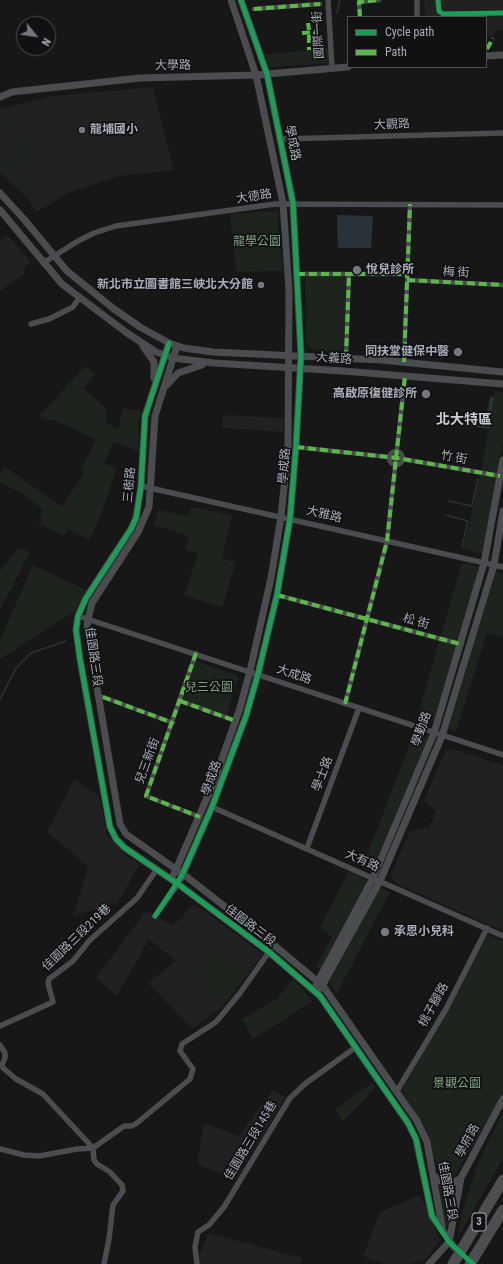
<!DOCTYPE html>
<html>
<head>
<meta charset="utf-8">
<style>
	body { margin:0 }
	#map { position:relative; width:503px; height:1264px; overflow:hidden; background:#171717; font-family:"Roboto Condensed",sans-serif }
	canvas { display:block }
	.legend { position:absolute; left:347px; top:16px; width:140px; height:52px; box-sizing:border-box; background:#111113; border:1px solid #4d4f55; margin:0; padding:5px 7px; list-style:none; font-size:12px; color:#a8adb8 }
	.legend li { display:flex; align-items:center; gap:8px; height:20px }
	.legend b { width:20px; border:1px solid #4d4f55 }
	.north { position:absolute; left:16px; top:16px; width:40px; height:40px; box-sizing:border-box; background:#111113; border:1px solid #4d4f55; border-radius:50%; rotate:120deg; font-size:11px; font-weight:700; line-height:16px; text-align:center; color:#a8adb8 }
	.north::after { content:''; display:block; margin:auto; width:14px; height:18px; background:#757880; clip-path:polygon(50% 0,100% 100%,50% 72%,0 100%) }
</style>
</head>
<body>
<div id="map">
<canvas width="503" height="1264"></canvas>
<ul class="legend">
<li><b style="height:5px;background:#1a9f57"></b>Cycle path</li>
<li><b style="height:5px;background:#58b947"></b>Path</li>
</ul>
<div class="north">N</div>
</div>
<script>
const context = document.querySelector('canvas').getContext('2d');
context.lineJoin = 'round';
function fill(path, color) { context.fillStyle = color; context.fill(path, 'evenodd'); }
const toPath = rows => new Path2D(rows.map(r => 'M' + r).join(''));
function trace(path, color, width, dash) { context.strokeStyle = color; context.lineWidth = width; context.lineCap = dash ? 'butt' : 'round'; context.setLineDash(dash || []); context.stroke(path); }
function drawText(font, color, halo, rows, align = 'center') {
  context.font = font + ' "Roboto Condensed","Noto Sans TC",sans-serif'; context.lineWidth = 3.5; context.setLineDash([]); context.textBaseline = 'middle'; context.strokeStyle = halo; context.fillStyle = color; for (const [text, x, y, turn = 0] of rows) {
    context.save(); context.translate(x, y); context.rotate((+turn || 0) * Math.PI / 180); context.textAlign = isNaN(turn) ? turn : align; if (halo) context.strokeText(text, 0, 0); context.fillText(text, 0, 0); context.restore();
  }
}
fill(toPath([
	[424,0,503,0,503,30,497,31,492,36,486,37,486,17,425,17],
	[153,87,174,170,119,176,68,193,36,212,27,198,0,172,0,109,53,96],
	[8,235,31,262,23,269,26,273,0,291,0,241],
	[223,415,284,418,283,432,222,428],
	[450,748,503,765,503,931,395,883,391,875,410,831,429,828,436,811,424,800,444,754],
	[75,779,99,796,107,835,126,856,140,864,117,903,73,916,88,867,47,831],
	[194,904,263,954,250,971,216,945,195,974,223,1006,193,1029,148,983,176,961,149,939,117,996,96,978,146,911,173,926],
	[273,1089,285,1098,235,1180,197,1164,204,1123,239,1136],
	[420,1195,440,1240,426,1259,409,1264,385,1264,363,1256,380,1212],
	[208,1233,302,1258,300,1264,197,1264]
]), '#212123');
fill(toPath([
	[328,48,329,63,270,67,264,55],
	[0,119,10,124,38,153,39,156,41,169,34,180,24,184,29,189,24,194,0,170,0,163,15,176,25,179,29,177,35,169,35,162,33,156,5,128,0,127],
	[23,150,31,159,17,174,7,166],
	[277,211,283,271,236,272,230,214],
	[305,274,349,274,346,352,314,350,306,344],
	[85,366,95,374,83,389,106,408,106,422,118,430,123,408,141,411,138,427,139,451,113,442,104,464,117,468,100,517,89,540,68,529,64,536,42,525,37,530,42,519,39,516,43,509,23,494,0,482,0,475,5,467,62,507,84,473,80,470,96,440,52,419,47,421,39,416],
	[495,391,503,392,503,442,484,555,463,549,481,473],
	[191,507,232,515,222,558,236,562,222,608,184,595,198,553,185,549,189,536,154,525,158,510,188,516],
	[18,548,30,552,0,610,0,571],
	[462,563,481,567,433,722,417,718],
	[33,565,86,590,75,611,0,659,0,640],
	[496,572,503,573,503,637,487,633,456,732,448,729],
	[194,660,236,675,238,679,226,717,180,701],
	[415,731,429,736,371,872,362,868],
	[349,871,367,881,320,969,316,967,332,937,320,928],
	[382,888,390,892,337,993,329,982,378,891],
	[503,895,503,924,473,910,475,905,498,915,498,903],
	[487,934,503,941,503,1094,455,1176,451,1180,446,1181,441,1179,439,1175,426,1129,402,1091],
	[216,945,250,971,223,1006,195,973],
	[292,979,302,988,312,1002,253,1039,243,1019,277,999],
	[372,1083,375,1088,343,1122,335,1109],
	[503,1112,503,1158,458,1237,462,1212,478,1163],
	[456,1185,447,1228,440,1213,440,1186,447,1188]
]), '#1d241e');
fill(toPath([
	[337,215,373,216,371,248,338,248],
	[490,397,494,397,489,429,464,425,464,420,485,424]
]), '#2a3239');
trace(toPath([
	[337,13,340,0],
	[449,501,472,506,478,479],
	[445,515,468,521,462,547],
	[0,699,16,668,31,653,66,641]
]), '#2a3239', 1.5);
trace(toPath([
	[254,9,320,4],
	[360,17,359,2,379,0],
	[297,274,407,274],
	[407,280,503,285],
	[346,358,349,274],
	[404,362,410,204],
	[296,447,397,458,500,476],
	'389 458a7 7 0 1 1 14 0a7 7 0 1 1-14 0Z',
	[277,595,460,644],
	[196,653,146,796,200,817],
	[103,697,173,723],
	[180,701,236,721],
	[345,704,387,541,405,376]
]), '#4b4c50', 4.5);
trace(toPath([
	[328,0,332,68],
	[417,0,417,17],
	[281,139,503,133],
	[43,263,78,241,94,233,116,226,275,204,503,205],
	[31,324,49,319,73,307,79,298],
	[141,486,503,567],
	[78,616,503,755],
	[212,807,503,936],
	[307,848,359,708],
	[155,916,178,884],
	[0,1026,53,1002,48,983,49,979,73,961,89,941,137,898,157,869],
	[0,1045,5,1053,5,1058,2,1065,3,1068,16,1079,43,1094,93,1148],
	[397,1091,446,1009,487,928],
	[93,1148,124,1126,132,1126,137,1123,190,1079,193,1069,180,1051,182,1044,216,1022,240,993,269,952],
	[93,1148,94,1160,97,1164,110,1172,122,1185,123,1191,113,1205,109,1239,104,1264],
	[0,1149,24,1155,39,1156,77,1149,93,1148],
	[197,1264,195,1247,198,1232,209,1225,224,1207,290,1098,306,1083,356,1047]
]), '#4b4c50', 5.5);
trace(toPath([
	[486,56,503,55],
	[0,97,12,92,140,78,256,75,348,67],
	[0,193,23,218,67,271,114,309,140,327,169,343,184,348,213,352,381,360,503,372],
	[0,210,62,284,127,333,156,352,173,358,214,363,343,371,503,384],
	[169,343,145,416,141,486,136,518,131,529,86,598,78,616,76,630,80,659,110,827,116,839,125,848,178,884,269,952,320,996,408,1123,416,1139,432,1216,454,1247],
	[143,346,154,362,154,378],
	[177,346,155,416,149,507,138,532,92,603,88,619,87,628,120,824,126,834,187,877,269,941,323,986,417,1121,427,1142,443,1232],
	[167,385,178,373,202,365],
	[174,874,213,784,240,708,250,671,271,578,281,517,288,447,289,290,283,203,256,75,231,0],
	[181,878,212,807,246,716,258,674,277,595,290,519,296,447,301,355,293,203,267,74,241,0],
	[316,985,373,878,434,733,484,563,503,460],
	[321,988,380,881,442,736,494,565,503,511],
	[434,1176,444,1184,451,1184,461,1178],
	[449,1242,461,1178,503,1099],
	[429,1264,449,1242]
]), '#4b4c50', 7);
trace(toPath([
	[453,1264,503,1180],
	[470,1264,503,1210]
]), '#4e4e51', 11);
trace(toPath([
	[254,9,320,4],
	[360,17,359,2,379,0],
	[308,23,309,30],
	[302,33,315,32,317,49],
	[309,35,309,50],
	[487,49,493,38],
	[297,274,407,274],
	[407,280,503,285],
	[346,358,349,274],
	[404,362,410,204],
	[296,447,397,458,500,476],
	[277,595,460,644],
	[196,653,146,796,200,817],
	[103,697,173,723],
	[180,701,236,721],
	[345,704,387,541,405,376]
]), '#58b947', 4, [8, 4]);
trace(toPath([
	[438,0,439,11,443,14,503,13],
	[169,343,145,416,141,486,136,518,131,529,86,598,78,616,76,630,80,659,110,827,116,839,125,848,178,884,269,952,320,996,408,1123,416,1139,432,1216,449,1242,473,1264],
	[155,916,182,875,212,807,246,716,258,674,277,595,290,519,296,447,301,355,293,203,267,74,241,0]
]), '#1a9f57', 5);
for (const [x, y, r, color] of [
	[82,130,4,"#757880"],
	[357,270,5,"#757880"],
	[261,285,4,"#757880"],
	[458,352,5,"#757880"],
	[426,394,5,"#757880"],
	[385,932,5,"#757880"]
]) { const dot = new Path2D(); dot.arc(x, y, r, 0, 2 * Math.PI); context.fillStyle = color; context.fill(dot); trace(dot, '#111113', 1.5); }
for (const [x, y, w] of [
	[479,1222,14]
]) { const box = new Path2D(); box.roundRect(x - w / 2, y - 9, w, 18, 3); context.fillStyle = '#111113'; context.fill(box); trace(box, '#a8adb8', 1); }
drawText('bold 11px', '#a8adb8', null, [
	["3",479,1222]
]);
drawText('12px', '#a8adb8', '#111113', [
	["國際一街",319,35,-93],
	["大學路",173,66,-1],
	["大觀路",392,125,-2],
	["學成路",292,143,79],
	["大德路",254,197,-9],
	["梅 街",456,273,3],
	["大義路",334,359,4],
	["竹 街",454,458,10],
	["學成路",285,466,-85],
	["三樹路",130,485,-85],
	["大雅路",324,515,13],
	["松 街",416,622,16],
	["佳園路三段",93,657,82],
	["大成路",294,675,19],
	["學勤路",422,729,-70],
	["兒三新街",148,761,-70],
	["學士路",323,774,-69],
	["學成路",212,778,-70],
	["大有路",362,861,24],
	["佳園路三段",250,926,37],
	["佳園路三段219巷",77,938,-44],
	["桃子腳路",434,1005,-61],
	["佳園路三段145巷",251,1141,-59],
	["學府路",468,1141,-62],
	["佳園路三段",447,1191,80]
]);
drawText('bold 12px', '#a8adb8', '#111113', [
	["龍埔國小",90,130],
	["悅兒診所",366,270],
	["新北市立圖書館三峽北大分館",253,285,"right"],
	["同扶堂健保中醫",449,352,"right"],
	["高啟原復健診所",417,394,"right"],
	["承恩小兒科",394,932]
], 'left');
drawText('12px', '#7fa381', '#111113', [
	["龍學公園",257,242],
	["兒三公園",209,688],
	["景觀公園",457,1084]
]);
drawText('bold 14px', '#c9ccd4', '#111113', [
	["北大特區",464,420]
]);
</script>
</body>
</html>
